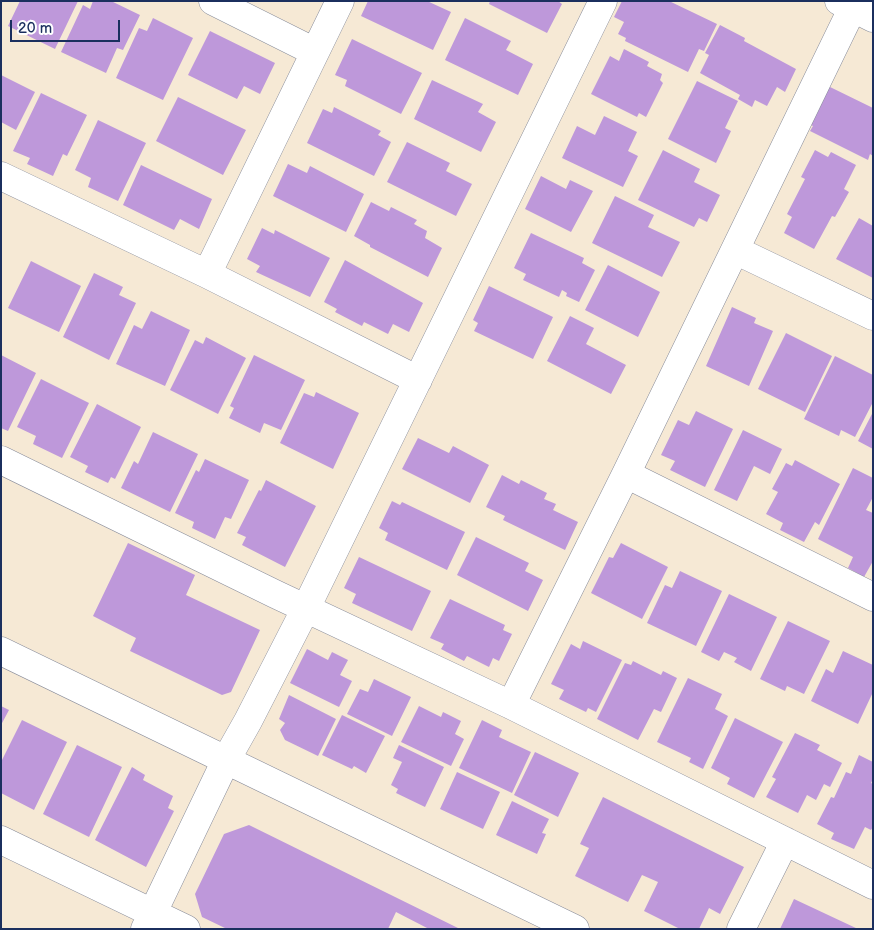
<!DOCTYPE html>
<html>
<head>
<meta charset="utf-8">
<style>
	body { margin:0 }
	#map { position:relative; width:874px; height:930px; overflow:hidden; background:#f6e9d5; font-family:"Balsamiq Sans",sans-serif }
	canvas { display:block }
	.frame { position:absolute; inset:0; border:2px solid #1b2f5e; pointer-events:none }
	.scale { position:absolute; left:10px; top:20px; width:110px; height:22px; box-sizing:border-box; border:2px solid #1b2f5e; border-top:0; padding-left:6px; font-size:15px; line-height:18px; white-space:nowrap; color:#1b2f5e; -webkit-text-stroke:4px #fff; paint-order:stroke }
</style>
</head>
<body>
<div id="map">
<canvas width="874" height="930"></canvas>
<div class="frame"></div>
<div class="scale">20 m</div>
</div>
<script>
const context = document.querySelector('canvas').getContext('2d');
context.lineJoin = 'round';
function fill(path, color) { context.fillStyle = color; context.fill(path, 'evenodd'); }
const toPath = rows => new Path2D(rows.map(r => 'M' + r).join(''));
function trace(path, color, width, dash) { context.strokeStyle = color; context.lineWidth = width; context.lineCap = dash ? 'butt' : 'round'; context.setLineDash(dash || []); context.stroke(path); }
fill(toPath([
	[20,1,78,1,55,49,8,26],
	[93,1,111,1,140,15,123,50,117,48,106,73,61,52,83,5,90,9],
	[368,1,427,1,451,12,433,50,361,16],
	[490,1,558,1,562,4,547,33,489,4],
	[622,1,669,1,717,24,704,51,699,49,688,72,625,41,626,38,618,34,624,22,614,17],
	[153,18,193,38,163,100,116,78,139,28,147,31],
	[465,18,511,41,506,50,533,64,518,95,445,60],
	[720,25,745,38,744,41,796,69,785,92,777,87,767,106,755,100,752,107,738,99,740,95,700,73,709,55,705,53],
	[210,31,275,63,260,94,244,86,237,99,188,75],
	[352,39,422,73,401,114,345,86,347,80,335,75],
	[624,49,649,62,647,66,662,74,660,80,663,83,646,117,639,113,637,117,591,94,610,56,619,61],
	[1,75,35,92,16,130,1,122],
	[432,80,483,104,478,112,496,122,481,152,414,119],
	[697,81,738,101,725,128,731,131,716,163,668,139],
	[828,86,873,108,873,156,870,154,868,160,810,131,813,126,809,124],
	[41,93,87,115,67,156,63,154,53,176,27,164,30,158,13,151],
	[178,97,246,130,223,175,156,141],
	[334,107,381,131,378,135,391,142,374,176,307,143,323,109,332,113],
	[604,116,637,132,628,151,638,156,623,187,562,158,577,126,595,135],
	[98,120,146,143,118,201,88,187,91,178,75,170],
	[407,142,450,163,446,171,472,184,456,216,387,182],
	[663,150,700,169,694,182,720,195,707,222,699,218,694,227,638,200],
	[815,150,828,157,831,152,856,165,844,189,849,192,835,217,832,216,814,249,784,233,792,217,787,214,805,179,801,177],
	[288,164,307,173,310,166,364,194,346,232,273,196],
	[141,165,212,199,199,229,180,219,174,230,123,205],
	[541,176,566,189,570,180,593,191,571,232,525,209],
	[615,196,654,215,648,227,680,242,662,277,592,243],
	[371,202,389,211,391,207,417,220,414,224,427,231,425,238,442,248,428,277,370,247,370,245,354,236],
	[859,218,873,226,873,278,836,259],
	[262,228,274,234,275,230,330,258,310,297,256,272,260,266,247,259],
	[531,233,584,258,582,263,595,270,579,302,566,296,567,293,562,290,559,297,523,280,526,274,514,268],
	[345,260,423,303,409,332,393,324,388,334,364,322,362,326,335,312,337,309,324,302],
	[31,261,81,286,59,332,8,308],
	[608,265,660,292,638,337,585,310],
	[94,273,123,287,119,295,136,303,109,360,63,337],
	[489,286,553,317,533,359,474,331,478,323,473,320],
	[732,307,756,318,754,323,773,331,749,386,706,366],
	[151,311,190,330,165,386,116,364,134,325,142,329],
	[570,316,594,328,586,344,626,365,611,394,547,361],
	[786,333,832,356,805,412,758,389],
	[206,337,246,358,218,414,170,390,195,340,203,344],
	[1,355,36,373,8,431,1,428],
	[254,355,305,380,281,430,264,423,260,433,229,418,234,408,230,406],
	[835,356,873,375,873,402,855,437,841,430,839,436,804,419],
	[41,379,89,403,62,458,33,444,36,436,17,427],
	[316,392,359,413,333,469,280,443,304,393,314,397],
	[97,404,141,427,115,479,111,477,108,483,85,472,88,466,70,457],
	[696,411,733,429,705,487,670,470,675,461,661,455,678,420,689,425],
	[873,412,873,449,858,441],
	[743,430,782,449,770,474,754,466,737,501,714,490],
	[153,432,198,454,170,512,121,488,134,461,138,464],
	[418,438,449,453,453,446,489,465,470,503,402,469],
	[205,459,249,480,231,519,225,517,215,539,192,528,194,522,175,513,196,470,199,472],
	[795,460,840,484,819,525,815,522,804,542,780,530,783,523,766,514,778,492,772,489,786,463,792,466],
	[853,468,873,478,873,497,866,510,873,513,873,561,864,577,848,568,853,557,818,539],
	[502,475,519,484,521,480,547,493,544,499,556,504,553,510,578,522,565,550,503,520,505,516,486,507],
	[266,480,316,506,285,567,242,545,246,537,237,533,259,490,261,491],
	[392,501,400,505,402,502,465,532,447,570,385,540,388,533,379,528],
	[476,537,529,563,525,571,543,580,528,611,457,575],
	[128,543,195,575,186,595,260,630,231,692,222,695,130,651,136,638,93,616],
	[621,543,668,567,642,619,591,593,609,557,613,558],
	[359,557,431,591,412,631,352,603,356,594,344,588],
	[680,571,722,591,696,646,647,623,665,585,672,588],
	[729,594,777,617,751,671,734,662,737,658,724,652,719,661,701,652],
	[450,599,505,625,503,630,512,634,499,661,493,658,489,667,467,656,464,661,441,649,444,644,430,638],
	[788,621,830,641,804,694,787,686,785,691,760,679],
	[583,641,622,660,596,712,588,708,586,712,559,699,564,690,551,684,571,644,580,649],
	[307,649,328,660,332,652,348,660,340,675,352,681,339,707,290,683],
	[843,651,873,665,873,692,858,724,811,701,826,669,833,673],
	[633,661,661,675,663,671,677,678,661,712,654,709,638,740,597,719,625,663,631,665],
	[688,678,722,694,715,709,728,716,703,769,689,762,691,758,657,742],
	[374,679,411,697,392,736,347,714,360,689,368,692],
	[289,695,336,719,318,756,285,740,280,730,285,723,279,719],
	[1,706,9,710,1,725],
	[419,706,441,717,443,712,461,721,455,734,464,739,451,766,401,742],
	[342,715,385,736,366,773,354,766,352,769,322,755],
	[735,718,783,742,754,798,727,784,730,778,711,768],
	[22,720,67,742,34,810,1,793,1,762],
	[482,720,502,730,499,737,531,752,512,793,459,768],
	[795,733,820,745,817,750,842,763,830,787,824,784,816,800,807,795,798,813,766,797,776,779,772,777],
	[77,745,122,767,89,837,43,814],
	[399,745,444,767,425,807,396,793,398,789,391,785,402,762,393,758],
	[535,752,579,773,558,817,514,795],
	[859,755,873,762,873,779,871,783,873,784,873,827,871,830,865,827,854,849,831,839,834,833,817,824,831,797,834,798,846,772,851,774],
	[132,767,145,775,143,780,173,796,168,808,174,811,146,867,95,840],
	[457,772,500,792,483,829,440,809],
	[603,797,744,867,720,914,709,908,699,929,680,929,644,911,658,882,642,875,628,902,575,876,589,848,580,844],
	[512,801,549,819,542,833,546,834,537,854,496,835],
	[249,825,460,929,429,929,396,912,388,929,227,929,202,917,195,894,224,834],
	[794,899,858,929,780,929]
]), '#be98da');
const minor = toPath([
	[213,1,315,52],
	[839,1,873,18],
	[1,176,207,274,418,380],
	[735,250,873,316],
	[207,274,340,1],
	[1,460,275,594,511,705,873,885],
	[626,474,873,597],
	[1,651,575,929],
	[511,705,626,474,856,1],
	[1,840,186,929],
	[145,929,226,760,248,721,306,608,603,1],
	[741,929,785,841]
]);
trace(minor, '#888c9a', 29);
trace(minor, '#fff', 28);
</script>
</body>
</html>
